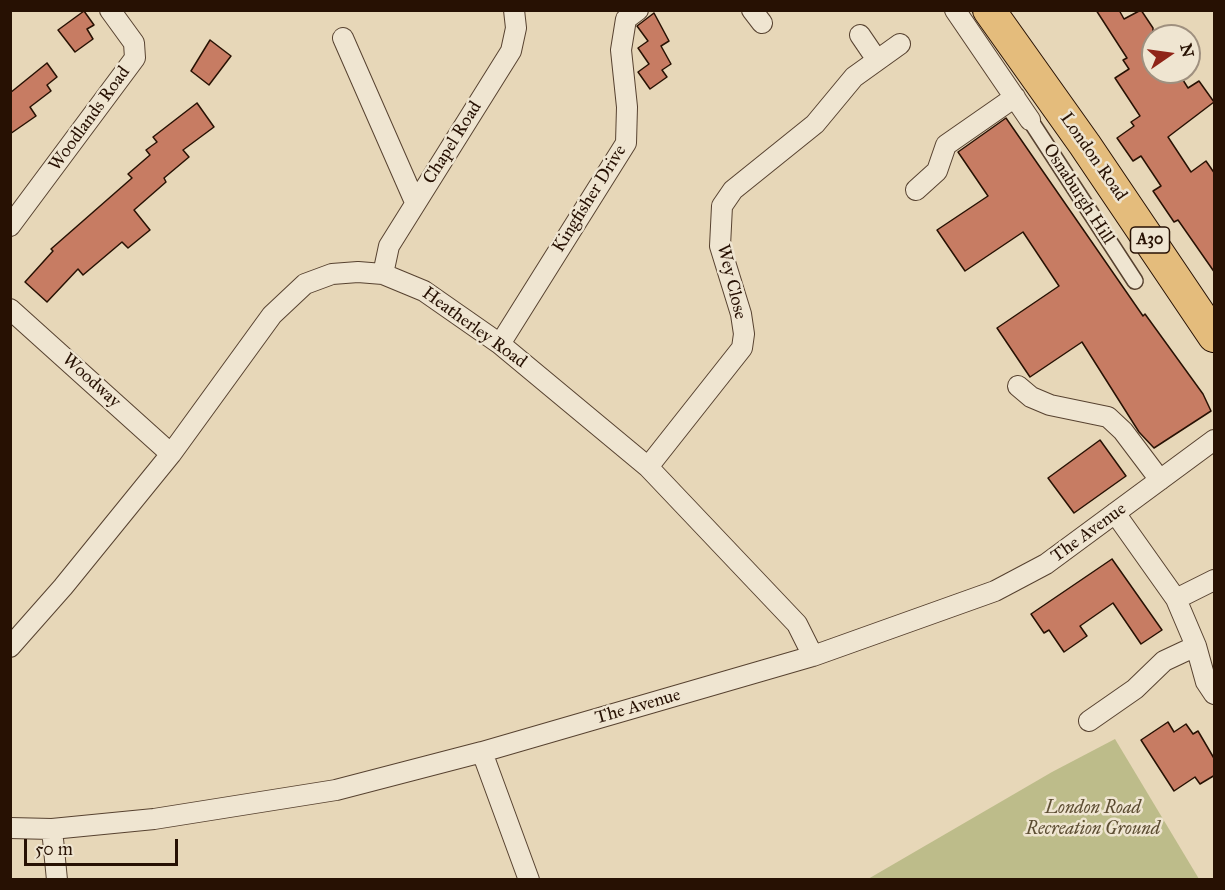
<!DOCTYPE html>
<html>
<head>
<meta charset="utf-8">
<style>
	body { margin:0 }
	#map { position:relative; width:1225px; height:890px; overflow:hidden; background:#e7d7b8; font-family:"IM FELL Great Primer",serif }
	canvas { display:block }
	.frame { position:absolute; inset:0; border:12px solid #271103; pointer-events:none }
	.north { position:absolute; left:1141px; top:24px; width:60px; height:60px; box-sizing:border-box; background:#efe5d1; border:2px solid #9f907f; border-radius:50%; rotate:77deg; font-size:16px; font-weight:700; line-height:24px; text-align:center; color:#271103 }
	.north::after { content:''; display:block; margin:auto; width:21px; height:27px; background:#8f2418; clip-path:polygon(50% 0,100% 100%,50% 72%,0 100%) }
	.scale { position:absolute; left:24px; top:839px; width:154px; height:27px; box-sizing:border-box; border:3px solid #271103; border-top:0; padding-left:8px; font-size:18px; line-height:21px; white-space:nowrap; color:#271103; -webkit-text-stroke:4px #efe5d1; paint-order:stroke }
</style>
</head>
<body>
<div id="map">
<canvas width="1225" height="890"></canvas>
<div class="frame"></div>
<div class="north">N</div>
<div class="scale">50 m</div>
</div>
<script>
const context = document.querySelector('canvas').getContext('2d');
context.lineJoin = 'round';
function fill(path, color) { context.fillStyle = color; context.fill(path, 'evenodd'); }
const toPath = rows => new Path2D(rows.map(r => 'M' + r).join(''));
function trace(path, color, width, dash) { context.strokeStyle = color; context.lineWidth = width; context.lineCap = dash ? 'butt' : 'round'; context.setLineDash(dash || []); context.stroke(path); }
function drawText(font, color, halo, rows, align = 'center') {
  context.font = font + ' "IM FELL Great Primer",serif'; context.lineWidth = 5; context.setLineDash([]); context.textBaseline = 'middle'; context.strokeStyle = halo; context.fillStyle = color; for (const [text, x, y, turn = 0] of rows) {
    context.save(); context.translate(x, y); context.rotate((+turn || 0) * Math.PI / 180); context.textAlign = isNaN(turn) ? turn : align; if (halo) context.strokeText(text, 0, 0); context.fillText(text, 0, 0); context.restore();
  }
}
fill(toPath([
	[1115,739,1199,879,868,879,1052,772]
]), '#bdbc8a');
const building = toPath([
	[1096,10,1119,10,1124,19,1141,10,1153,28,1153,72,1178,72,1188,88,1199,81,1214,102,1168,137,1191,172,1206,161,1215,174,1215,273,1178,220,1174,222,1153,191,1161,186,1141,156,1133,161,1117,138,1134,126,1131,122,1140,116,1115,78,1129,69,1123,60,1127,58,1096,10],
	[84,11,94,25,87,29,93,39,75,52,58,30,84,11],
	[654,13,669,41,661,46,671,64,662,70,667,77,650,89,638,72,649,64,638,48,648,41,637,26,654,13],
	[210,40,231,56,209,85,191,71,210,40],
	[47,63,57,77,47,85,51,91,30,107,36,116,10,134,10,93,47,63],
	[197,103,214,127,183,150,189,157,164,178,166,182,134,210,150,230,128,248,122,242,83,275,78,269,47,302,25,282,53,251,51,249,132,178,128,174,150,155,146,150,157,142,153,137,197,103],
	[1006,118,1143,316,1145,314,1203,394,1211,411,1154,448,1139,432,1082,342,1030,377,997,328,1059,286,1023,232,965,271,937,230,988,196,958,152,1006,118],
	[1100,440,1126,476,1074,513,1048,478,1100,440],
	[1112,559,1162,630,1141,644,1113,603,1080,626,1087,636,1064,652,1049,630,1044,633,1031,614,1112,559],
	[1168,722,1174,732,1186,724,1193,734,1198,731,1215,760,1215,775,1200,784,1195,777,1174,791,1141,740,1168,722]
]);
fill(building, '#c77c63');
trace(building, '#271103', 1.5);
const pedestrian = toPath([
	[1030,120,1135,281]
]);
const minor = toPath([
	[752,10,762,23],
	[955,10,1030,120],
	[860,35,877,60],
	[343,38,415,202],
	[916,190,937,171,946,145,1015,97],
	[10,226,135,58,134,43,110,10],
	[383,274,389,246,511,51,516,28,514,10],
	[10,309,171,454],
	[500,344,626,143,627,107,621,50,626,19,638,10],
	[1018,386,1031,397,1050,405,1108,417,1123,431,1160,480],
	[648,467,742,348,744,334,741,314,720,246,722,206,733,190,815,124,854,77,900,44],
	[1115,513,1176,599,1196,646,1206,682,1214,694],
	[1176,599,1214,580],
	[10,647,63,587,171,454,272,315,305,284,332,274,358,272,383,274,424,291,500,344,648,467,797,624,813,656],
	[1089,721,1135,689,1164,661,1196,646],
	[482,752,529,880],
	[10,828,52,829,154,819,336,790,482,752,813,656,995,591,1046,564,1214,440],
	[52,829,57,880]
]);
const primary = toPath([
	[989,10,1085,145,1214,336]
]);
trace(pedestrian, '#574230', 18);
trace(minor, '#574230', 22);
trace(primary, '#271103', 34);
trace(pedestrian, '#efe5d1', 15);
trace(minor, '#efe5d1', 20);
trace(primary, '#e4bc7c', 32);
for (const [x, y, w] of [
	[1150,240,39]
]) { const box = new Path2D(); box.roundRect(x - w / 2, y - 13, w, 26, 4.5); context.fillStyle = '#efe5d1'; context.fill(box); trace(box, '#271103', 1.5); }
drawText('bold 16px', '#271103', null, [
	["A30",1150,240]
]);
drawText('18px', '#271103', '#efe5d1', [
	["Woodlands Road",90,119,-54],
	["Chapel Road",453,143,-58],
	["London Road",1093,157,55],
	["Osnaburgh Hill",1078,194,57],
	["Kingfisher Drive",590,199,-58],
	["Wey Close",731,282,76],
	["Heatherley Road",474,328,36],
	["Woodway",91,381,42],
	["The Avenue",1089,533,-36],
	["The Avenue",638,707,-16]
]);
drawText('italic 18px', '#5c4d32', '#efe5d1', [
	["London Road",1093,809],
	["Recreation Ground",1093,830]
]);
</script>
</body>
</html>
